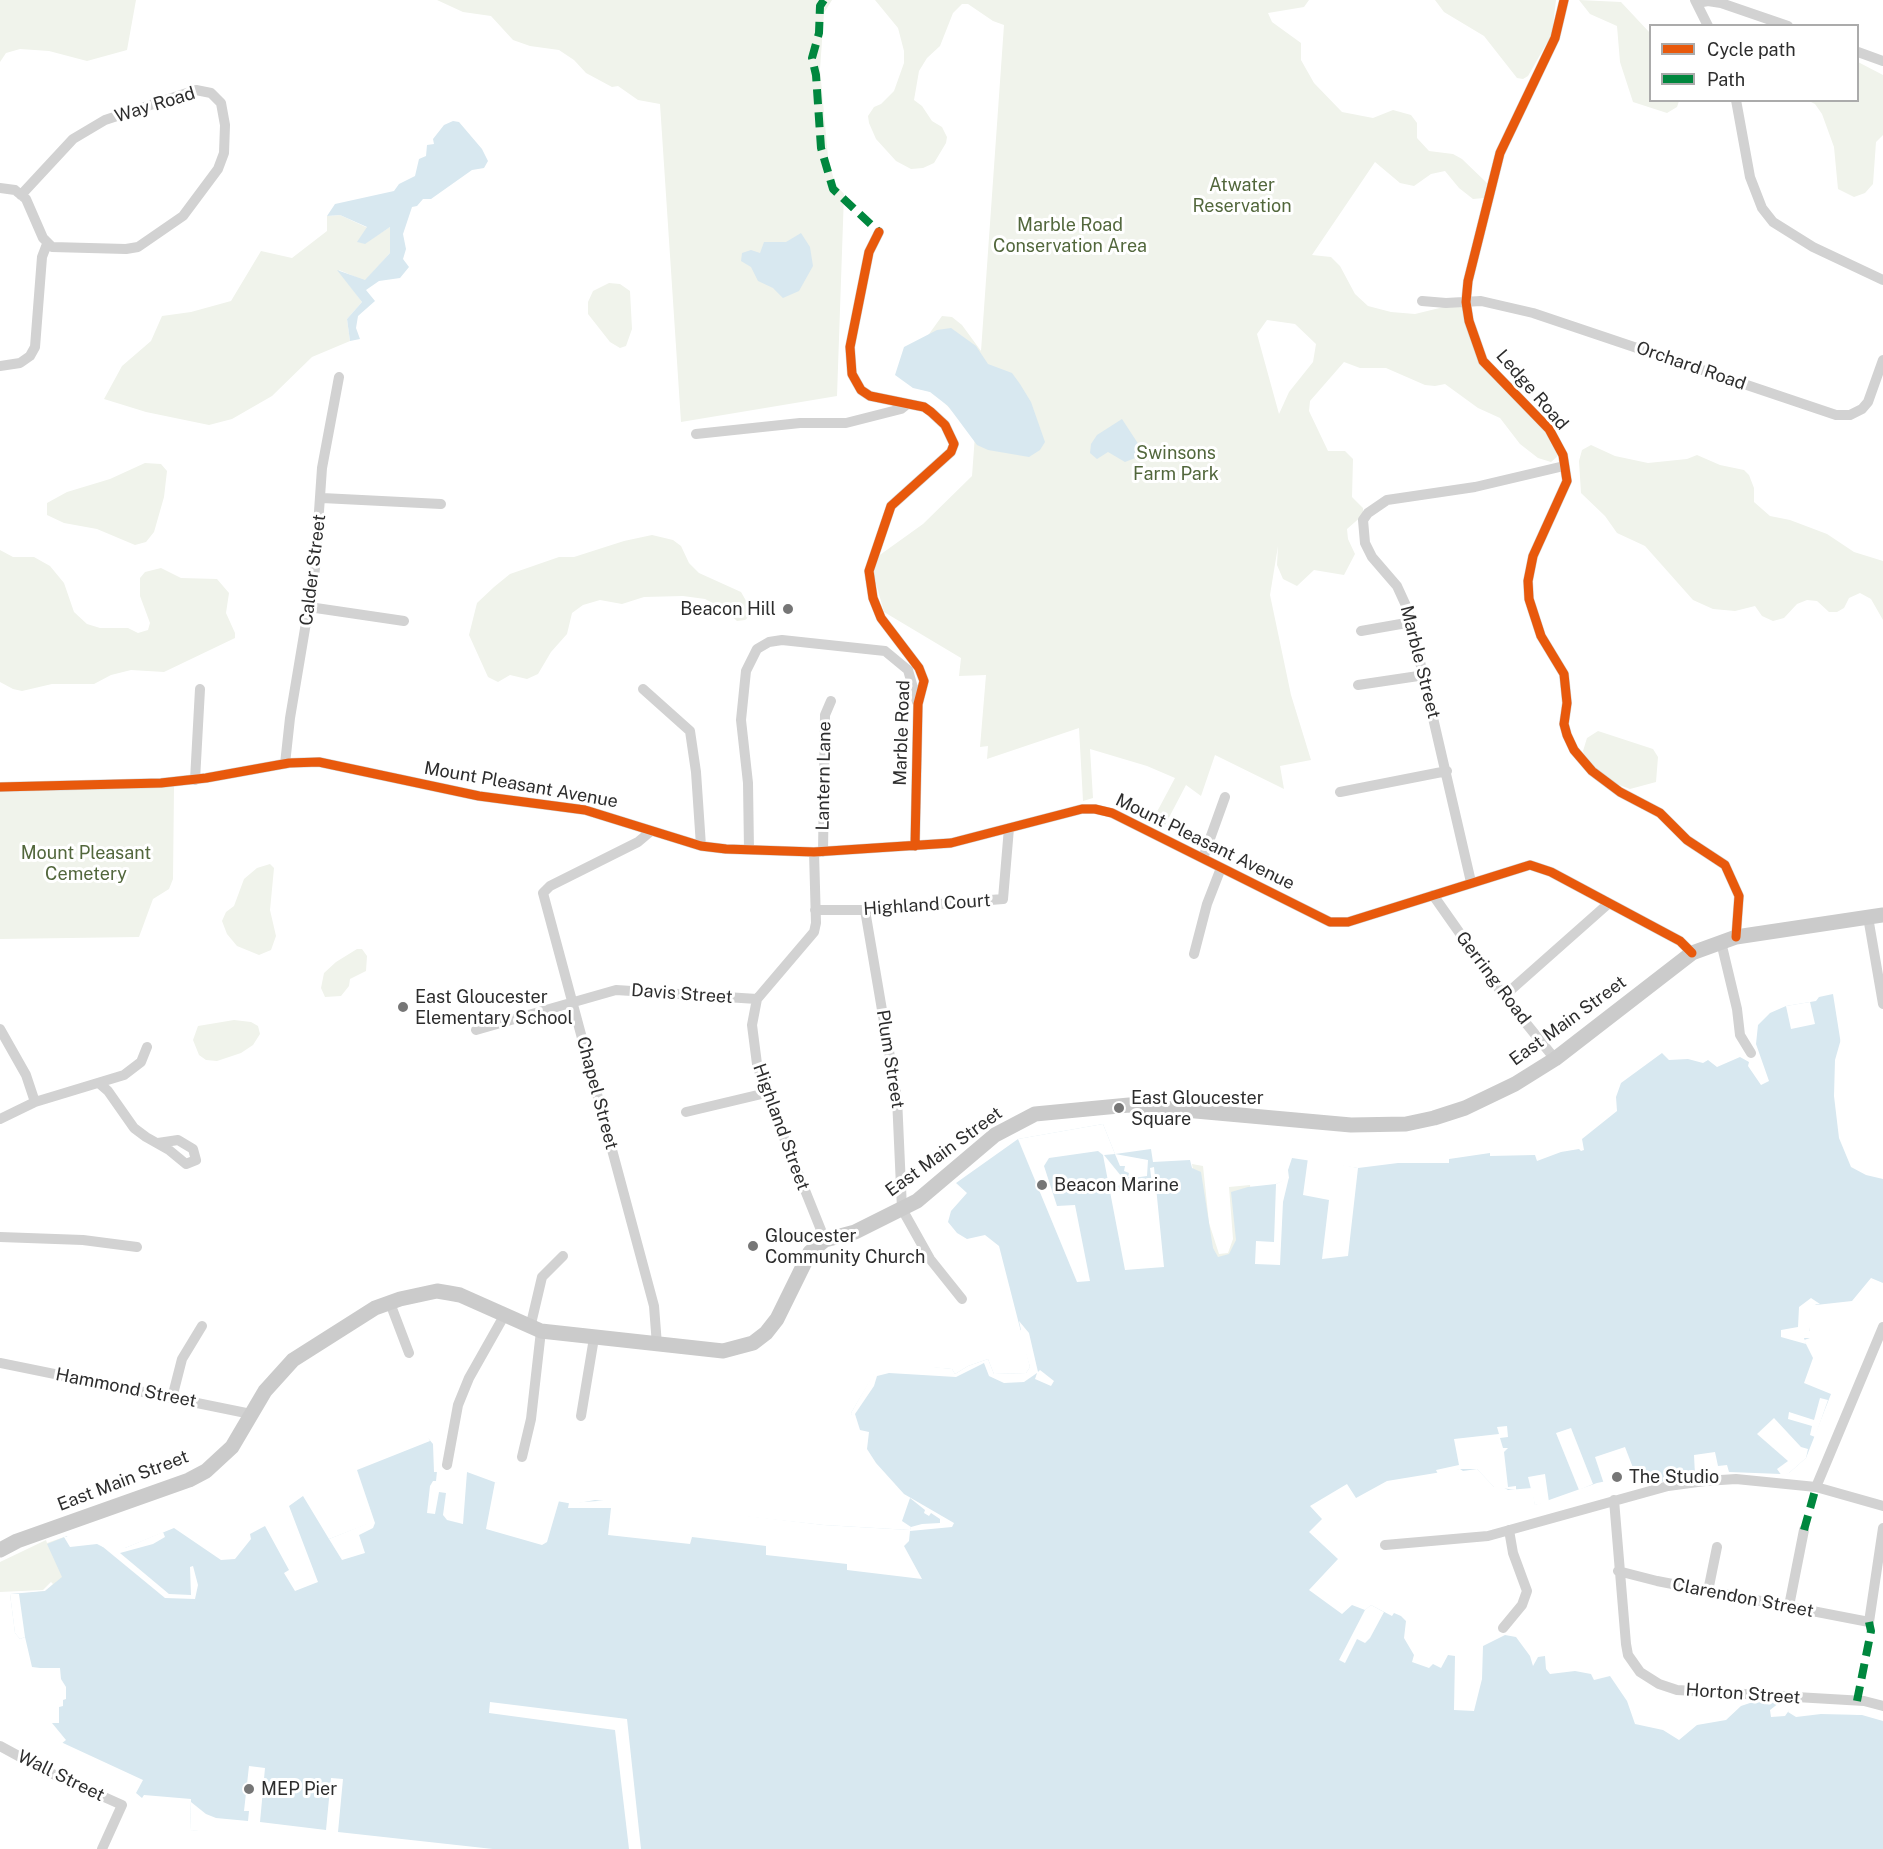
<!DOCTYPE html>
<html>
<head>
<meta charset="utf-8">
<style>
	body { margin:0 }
	#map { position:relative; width:1883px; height:1849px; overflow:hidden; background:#fff; font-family:"Public Sans",sans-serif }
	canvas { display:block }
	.legend { position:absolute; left:1649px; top:24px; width:210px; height:78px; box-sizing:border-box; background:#fff; border:2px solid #ababab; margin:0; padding:8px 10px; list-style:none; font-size:18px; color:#2d2d2d }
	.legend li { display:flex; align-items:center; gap:12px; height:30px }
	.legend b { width:30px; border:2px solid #ababab }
</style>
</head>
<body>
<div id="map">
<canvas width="1883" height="1849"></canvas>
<ul class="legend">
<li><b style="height:8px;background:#e8590c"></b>Cycle path</li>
<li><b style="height:8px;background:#00873e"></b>Path</li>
</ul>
</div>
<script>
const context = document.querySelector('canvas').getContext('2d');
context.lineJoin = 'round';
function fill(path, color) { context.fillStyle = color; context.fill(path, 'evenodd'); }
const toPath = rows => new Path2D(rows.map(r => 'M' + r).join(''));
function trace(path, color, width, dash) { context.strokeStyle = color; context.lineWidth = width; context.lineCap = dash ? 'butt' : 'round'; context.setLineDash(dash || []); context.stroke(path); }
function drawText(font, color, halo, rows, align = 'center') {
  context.font = font + ' "Public Sans",sans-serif'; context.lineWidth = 6; context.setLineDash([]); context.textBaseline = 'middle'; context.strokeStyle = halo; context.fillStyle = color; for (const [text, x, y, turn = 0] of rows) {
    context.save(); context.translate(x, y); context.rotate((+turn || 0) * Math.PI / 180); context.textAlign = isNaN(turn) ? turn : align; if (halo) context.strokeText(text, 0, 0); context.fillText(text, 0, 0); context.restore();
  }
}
fill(toPath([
	[0,0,136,0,127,50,87,61,49,51,20,49,6,53,0,62],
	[437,0,832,0,824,13,820,69,828,157,835,184,844,194,837,396,681,422,660,104,638,100,618,86,612,87,586,73,574,60,559,50,530,46,513,40,491,16,463,12],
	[875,0,1309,0,1304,7,1268,13,1272,22,1301,43,1301,60,1314,83,1342,112,1373,118,1393,110,1411,115,1417,123,1417,138,1429,151,1453,154,1462,159,1487,183,1484,198,1473,199,1459,188,1445,171,1431,174,1414,186,1400,183,1375,162,1312,255,1331,257,1340,266,1355,294,1368,306,1391,312,1415,314,1460,303,1465,309,1478,361,1547,431,1558,456,1551,462,1538,458,1520,444,1500,418,1478,408,1445,384,1435,386,1425,385,1386,368,1360,368,1344,362,1310,401,1309,411,1328,451,1345,451,1353,459,1352,497,1363,508,1363,515,1347,529,1348,539,1355,554,1344,575,1314,570,1297,586,1283,579,1277,565,1278,546,1270,595,1291,695,1311,760,1280,766,1284,789,1215,755,1201,796,1186,785,1163,829,1151,823,1175,778,1147,766,1090,749,1093,798,1083,801,1079,728,987,759,988,746,980,747,986,675,959,676,961,658,884,612,870,562,923,524,972,476,975,435,935,393,912,387,905,378,924,341,942,316,952,317,962,325,981,351,1004,25,993,21,968,4,962,4,953,13,940,46,927,58,919,71,914,100,922,106,932,121,942,127,947,137,946,143,934,163,923,168,911,169,896,161,876,139,869,123,868,116,874,107,881,104,894,91,904,63,904,51,898,28],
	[1267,320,1295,324,1316,344,1313,362,1289,392,1279,414,1257,334],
	[1435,0,1556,0,1552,34,1528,76,1523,79,1517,78,1484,36,1444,12],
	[1579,0,1621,2,1650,33,1650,100,1679,101,1677,107,1667,113,1633,102,1620,62,1617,26,1590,14],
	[1858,62,1883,75,1883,135,1876,142,1873,184,1865,193,1854,197,1838,189,1834,147,1822,114,1815,104,1809,101,1858,100],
	[340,215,368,228,358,242,365,243,390,227,390,253,365,281,339,270,362,302,347,319,350,341,312,357,272,396,232,419,209,425,146,412,104,399,122,366,151,341,162,316,191,312,231,301,261,251,292,258,327,231,327,216],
	[609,283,620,284,630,291,632,329,626,346,620,348,610,342,588,314,588,302,593,291],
	[1591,445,1615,456,1648,463,1687,459,1697,455,1720,465,1744,470,1749,475,1754,488,1754,502,1770,516,1790,520,1827,534,1854,552,1883,561,1883,620,1871,599,1860,593,1849,598,1844,608,1837,612,1829,612,1817,601,1807,600,1797,604,1784,618,1773,621,1762,616,1755,606,1735,611,1713,609,1693,600,1645,546,1617,533,1605,516,1581,493,1579,461,1582,450],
	[145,463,161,464,167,471,164,497,154,532,146,542,135,545,97,529,64,523,47,515,47,503,67,492,110,479],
	[652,535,673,540,681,546,689,563,699,573,741,592,753,613,745,620,737,621,723,608,705,599,683,596,644,597,622,604,600,600,583,605,572,613,567,634,551,652,538,674,527,679,510,675,498,682,488,677,469,635,477,603,494,587,510,574,559,557,574,557,624,541],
	[0,550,13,557,34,557,50,566,64,583,74,612,87,624,100,628,128,628,138,633,148,630,150,623,140,596,140,578,145,572,161,568,181,578,217,579,229,593,226,613,235,633,235,638,164,672,131,670,111,675,94,684,52,684,22,691,13,689,0,682],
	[1598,731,1653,749,1658,757,1656,782,1630,789,1606,780,1585,757,1583,751,1587,738],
	[174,787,173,879,169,889,153,899,139,937,0,939,0,792],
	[270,864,274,868,270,910,276,936,271,950,259,955,237,946,227,934,222,921,226,912,234,906,244,879,257,868],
	[357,949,362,949,367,956,366,971,350,979,349,986,341,996,325,997,321,988,324,973,336,962],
	[234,1020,251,1022,258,1026,260,1034,253,1045,241,1053,217,1061,206,1060,199,1055,193,1040,198,1026],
	[1192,1164,1203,1166,1209,1223,1219,1254,1228,1253,1233,1239,1229,1187,1250,1185,1252,1198,1240,1251,1210,1261],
	[64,1537,70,1547,57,1604,19,1594,45,1591,53,1584,51,1582,43,1590,0,1592,0,1562,46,1540,47,1543]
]), '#f0f3eb');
fill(toPath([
	[453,121,459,122,482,149,488,161,484,168,472,170,431,199,423,199,417,206,412,207,403,234,406,249,403,259,409,267,400,278,379,281,366,290,375,301,358,316,356,328,360,339,350,341,347,319,362,302,337,270,365,280,390,253,390,227,365,244,357,242,367,227,340,215,327,216,335,204,394,191,399,184,415,176,419,159,426,156,427,145,434,144,433,139,444,125],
	[801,233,810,247,813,266,799,291,783,298,773,288,758,281,751,267,741,261,742,253,751,250,760,253,764,242,786,242],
	[951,328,976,346,988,364,1012,373,1020,384,1031,402,1045,442,1040,450,1029,457,988,450,977,445,948,406,930,392,913,388,895,375,904,347,937,330],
	[1122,419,1137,442,1143,455,1125,462,1108,452,1097,459,1090,453,1091,444,1097,435],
	[1833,994,1859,1158,1883,1169,1883,1283,1871,1278,1852,1301,1816,1305,1811,1300,1801,1318,1809,1327,1810,1338,1804,1340,1813,1358,1804,1383,1831,1394,1806,1458,1789,1473,1781,1474,1729,1472,1727,1465,1718,1466,1715,1452,1694,1455,1695,1475,1640,1486,1635,1475,1597,1483,1535,1505,1532,1488,1508,1490,1501,1486,1494,1487,1477,1469,1463,1471,1460,1469,1387,1481,1356,1498,1347,1484,1310,1506,1322,1519,1309,1532,1338,1559,1309,1590,1342,1614,1352,1605,1365,1610,1371,1605,1392,1616,1394,1613,1401,1616,1406,1621,1404,1638,1414,1655,1412,1662,1429,1668,1433,1664,1441,1668,1448,1655,1455,1656,1454,1710,1474,1711,1482,1679,1483,1646,1505,1635,1516,1637,1530,1656,1533,1666,1538,1657,1545,1656,1546,1669,1550,1674,1575,1671,1591,1674,1594,1680,1610,1676,1627,1701,1635,1724,1663,1730,1679,1740,1697,1725,1726,1720,1741,1706,1753,1702,1779,1703,1770,1710,1771,1717,1785,1716,1790,1709,1862,1715,1883,1721,1883,1849,349,1849,246,1834,190,1830,191,1799,144,1795,142,1798,136,1793,143,1780,63,1743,40,1723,40,1668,32,1667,25,1637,20,1639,15,1633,10,1594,45,1591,62,1577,47,1544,67,1536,71,1546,97,1541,103,1547,125,1548,174,1528,221,1560,235,1559,251,1539,250,1534,265,1526,289,1570,284,1573,295,1591,318,1582,289,1506,303,1496,329,1539,370,1523,351,1471,428,1438,433,1444,434,1472,467,1472,535,1497,573,1504,595,1500,824,1525,910,1530,911,1527,902,1521,910,1498,901,1496,865,1450,865,1436,859,1432,851,1413,874,1374,929,1367,952,1369,955,1374,968,1366,988,1359,994,1374,1026,1373,1030,1367,999,1246,985,1235,967,1239,957,1233,948,1222,951,1211,967,1193,956,1183,1018,1139,1103,1124,1115,1154,1151,1149,1153,1162,1190,1160,1192,1168,1201,1172,1213,1248,1218,1257,1229,1254,1236,1240,1231,1192,1248,1187,1276,1184,1289,1178,1288,1170,1292,1158,1358,1168,1398,1163,1449,1163,1449,1159,1490,1153,1490,1156,1535,1155,1537,1161,1561,1152,1579,1149,1581,1151,1584,1150,1582,1139,1617,1111,1616,1097,1621,1083,1662,1053,1669,1060,1688,1059,1703,1063,1708,1060,1717,1067,1740,1057,1749,1062,1748,1066,1761,1085,1769,1081,1756,1044,1758,1025,1770,1013,1786,1006,1816,1001,1819,997]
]), '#d8e8f0');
fill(toPath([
	[1810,1002,1815,1024,1791,1029,1786,1006],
	[1841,1039,1844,1039,1859,1150,1865,1160,1883,1166,1883,1179,1866,1175,1851,1167,1839,1138,1834,1096,1835,1060],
	[1103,1124,1115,1154,1148,1160,1147,1176,1133,1178,1128,1177,1129,1173,1124,1171,1125,1166,1120,1166,1115,1154,1104,1155,1126,1182,1118,1186,1120,1190,1153,1192,1150,1168,1154,1167,1164,1267,1125,1270,1103,1155,1098,1151,1049,1158,1044,1166,1057,1206,1075,1205,1090,1281,1077,1282,1018,1139],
	[1308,1158,1358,1168,1348,1256,1322,1259,1329,1200,1303,1195],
	[1289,1177,1283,1202,1280,1265,1255,1264,1256,1241,1274,1242,1276,1184],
	[1811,1298,1820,1304,1810,1305,1804,1317,1809,1324,1809,1331,1812,1331,1813,1338,1804,1338,1806,1344,1781,1337,1781,1330,1798,1327,1799,1307],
	[1019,1321,1029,1333,1038,1372,1040,1370,1054,1381,1051,1386,1035,1379,1037,1373,1024,1382,1004,1383,989,1376,984,1363,956,1377,889,1373,877,1376,874,1386,855,1414,860,1430,869,1432,867,1449,876,1463,904,1494,954,1523,952,1527,910,1531,909,1541,904,1546,922,1579,847,1570,847,1564,766,1555,766,1546,692,1537,690,1544,608,1535,611,1508,568,1508,569,1503,612,1500,824,1525,910,1530,911,1527,922,1524,940,1523,940,1519,931,1513,929,1516,924,1513,925,1510,910,1498,901,1499,873,1467,863,1451,862,1437,857,1435,851,1413,875,1371,887,1366,915,1365,952,1369,955,1374,968,1366,988,1359,994,1374,1026,1373,1030,1367,1019,1331,1021,1330],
	[1820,1398,1828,1400,1815,1437,1810,1435,1812,1426,1788,1419,1789,1412,1814,1420],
	[1774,1418,1801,1447,1808,1449,1806,1458,1789,1473,1782,1476,1777,1469,1788,1461,1757,1434],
	[1507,1426,1508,1437,1500,1438,1503,1448,1508,1448,1504,1452,1508,1487,1516,1486,1516,1490,1494,1487,1477,1469,1460,1469,1439,1476,1436,1470,1459,1465,1454,1439,1499,1434,1497,1427],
	[1571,1428,1593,1484,1579,1490,1556,1433],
	[427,1435,430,1441,357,1470,375,1523,373,1528,359,1535,365,1553,342,1560,329,1539,366,1524,349,1470,351,1464,400,1443],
	[1625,1447,1640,1486,1637,1487,1633,1478,1604,1484,1595,1457],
	[451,1470,467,1472,463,1524,447,1520,443,1515,446,1493,439,1492,435,1514,427,1513,430,1486,433,1481,436,1481,437,1471],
	[1545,1474,1549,1502,1535,1505,1528,1477],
	[495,1482,559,1501,547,1542,542,1545,486,1529],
	[163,1532,165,1537,153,1544,120,1553,169,1594,191,1595,190,1567,193,1566,198,1585,195,1599,165,1598,103,1547,97,1544,70,1547,64,1537,71,1536,73,1543,99,1538,104,1544,113,1542,125,1548],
	[10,1594,19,1594,25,1637,20,1639,15,1633],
	[1371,1605,1384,1612,1370,1638,1365,1643,1357,1639,1345,1663,1339,1660,1365,1610],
	[40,1668,60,1668,61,1679,66,1687,66,1699,63,1700,63,1706,59,1707,59,1723,52,1723,66,1740,61,1744,37,1723,40,1722],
	[490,1702,627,1719,641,1849,629,1849,615,1730,489,1713],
	[1791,1706,1805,1706,1862,1712,1862,1715,1821,1714,1796,1717,1788,1712],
	[249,1766,265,1768,260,1822,326,1830,331,1778,343,1779,338,1832,493,1849,337,1849,325,1846,324,1849,303,1845,302,1843,190,1830,191,1802,206,1814,216,1818,248,1821,249,1811,244,1811]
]), '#fff');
trace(toPath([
	[1564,0,1555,38,1500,153,1468,281,1466,302,1469,321,1483,361,1549,429,1563,455,1567,481,1533,556,1528,581,1529,599,1541,636,1564,674,1567,703,1564,724,1567,735,1574,750,1592,771,1620,792,1660,813,1687,840,1725,865,1739,896,1736,937],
	[1695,0,1708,26],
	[1697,3,1708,1,1721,3,1788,26],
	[1858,52,1883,61],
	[1736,100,1750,177,1762,208,1773,222,1813,247,1883,280],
	[0,188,15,190,26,199,43,238,52,247,126,249,138,247,183,216,218,169,224,153,225,125,221,103,211,93,196,90,105,120,73,139,21,195],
	[879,232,869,252,850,347,852,374,861,390,870,396,924,407,931,412,945,425,954,444,951,452,891,506,869,571,873,598,881,618,919,668,924,681,918,704,915,846],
	[1422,301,1446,303,1481,301,1533,313,1836,415,1850,415,1862,409,1868,402,1883,360],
	[0,366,20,363,30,356,35,347,42,257,47,244],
	[696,434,800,423,846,423,901,409,906,405],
	[322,498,441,504],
	[309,607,404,621],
	[1361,631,1412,622],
	[1358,685,1425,675],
	[643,689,690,731,696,772,701,846],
	[285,764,290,718,315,569,322,468,339,377],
	[195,780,200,689],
	[0,787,161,783,206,778,289,763,319,762,479,796,585,810,701,846,726,849,814,852,951,843,1082,809,1095,809,1112,813,1330,922,1348,922,1530,865,1551,872,1680,941,1692,953],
	[1340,792,1447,771],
	[651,831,638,842,550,886,543,893,654,1306,657,1345],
	[749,850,748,783,741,720,746,671,757,649,769,642,782,640,885,651,908,670,917,702],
	[814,852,816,923,814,932,757,999,752,1025,757,1064,766,1093,825,1240],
	[823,852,825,715,831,701],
	[1203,858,1225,797],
	[1471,882,1408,610,1397,586,1372,557,1365,543,1363,520,1368,513,1387,500,1475,487,1564,466],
	[1433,895,1504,996,1555,1059],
	[815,910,865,910,1003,899,1009,828],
	[865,910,897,1098,902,1209,930,1259,962,1299],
	[1868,917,1883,1004],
	[1721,942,1737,1009,1740,1035,1751,1053],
	[1194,954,1207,904,1221,868],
	[1504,996,1609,903],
	[0,1029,26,1075,35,1102],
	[476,1030,616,990,757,999],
	[100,1084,108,1091,134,1128,146,1137,169,1150,186,1164,196,1160,193,1149,178,1140,158,1143],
	[686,1112,766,1093],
	[0,1119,35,1102,124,1075,141,1062,147,1047],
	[0,1237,83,1240,137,1247],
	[390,1303,409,1353],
	[530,1328,542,1277,563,1256],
	[0,1363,251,1414],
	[172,1398,182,1359,202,1326],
	[581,1416,594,1338],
	[522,1457,531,1419,541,1331],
	[447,1465,458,1405,469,1378,504,1316],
	[1816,1487,1883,1327],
	[1614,1500,1626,1644,1628,1655,1640,1672,1659,1684,1677,1690,1864,1701,1883,1706],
	[1385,1545,1488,1536,1668,1486,1705,1481,1736,1479,1816,1487,1883,1506],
	[1618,1571,1657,1581,1869,1622,1883,1528],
	[1708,1591,1717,1547],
	[1789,1606,1804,1530],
	[1503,1628,1522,1605,1527,1591,1513,1553,1509,1530],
	[0,1746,46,1771,122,1805,102,1849]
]), '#d2d2d2', 10);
trace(toPath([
	[0,1550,17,1541,189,1480,206,1471,232,1447,265,1391,293,1360,375,1308,400,1299,437,1291,449,1293,460,1295,541,1331,723,1351,753,1343,766,1333,777,1319,810,1252,825,1240,855,1232,917,1201,995,1135,1035,1114,1129,1105,1351,1125,1406,1124,1434,1118,1465,1108,1515,1084,1555,1059,1692,953,1736,937,1883,915]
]), '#cbcbcb', 15);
trace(toPath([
	[824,0,820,6,819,33,812,58,816,75,821,148,833,189,879,232],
	[1804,1530,1816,1487],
	[1857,1701,1871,1631,1869,1622]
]), '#00873e', 8, [15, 8]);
trace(toPath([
	[1564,0,1555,38,1500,153,1468,281,1466,302,1469,321,1483,361,1549,429,1563,455,1567,481,1533,556,1528,581,1529,599,1541,636,1564,674,1567,703,1564,724,1567,735,1574,750,1592,771,1620,792,1660,813,1687,840,1725,865,1739,896,1736,937],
	[879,232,869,252,850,347,852,374,861,390,870,396,924,407,931,412,945,425,954,444,951,452,891,506,869,571,873,598,881,618,919,668,924,681,918,704,915,846],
	[0,787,161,783,206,778,289,763,319,762,479,796,585,810,701,846,726,849,814,852,951,843,1082,809,1095,809,1112,813,1330,922,1348,922,1530,865,1551,872,1680,941,1692,953]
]), '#e8590c', 9);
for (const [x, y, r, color] of [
	[788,609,6,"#767676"],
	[403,1007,6,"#767676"],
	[1119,1108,6,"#767676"],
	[1042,1185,6,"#767676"],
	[753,1246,6,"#767676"],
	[1617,1477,6,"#767676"],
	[249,1789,6,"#767676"]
]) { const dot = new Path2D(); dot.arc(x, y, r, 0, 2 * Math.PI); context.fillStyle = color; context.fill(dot); trace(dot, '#fff', 2); }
drawText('18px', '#2d2d2d', '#fff', [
	["Way Road",155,105,-17],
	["Orchard Road",1691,366,19],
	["Ledge Road",1532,390,49],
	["Calder Street",313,570,-83],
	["Marble Street",1420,662,76],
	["Marble Road",902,733,-88],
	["Lantern Lane",824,776,-89],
	["Mount Pleasant Avenue",521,785,10],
	["Mount Pleasant Avenue",1205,842,26],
	["Highland Court",927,905,-4],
	["Gerring Road",1493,978,53],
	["Davis Street",682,994,4],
	["East Main Street",1568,1021,-36],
	["Plum Street",890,1059,81],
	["Chapel Street",597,1093,75],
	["Highland Street",781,1127,70],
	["East Main Street",944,1152,-36],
	["Hammond Street",126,1388,11],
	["East Main Street",123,1481,-21],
	["Clarendon Street",1743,1598,11],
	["Horton Street",1743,1694,4],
	["Wall Street",61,1776,26]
]);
drawText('18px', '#52673c', '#fff', [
	["Atwater",1242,185],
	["Reservation",1242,206],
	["Marble Road",1070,225],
	["Conservation Area",1070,246],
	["Swinsons",1176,453],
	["Farm Park",1176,474],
	["Mount Pleasant",86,853],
	["Cemetery",86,874]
]);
drawText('18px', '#2d2d2d', '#fff', [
	["Beacon Hill",776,609,"right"],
	["East Gloucester",415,997],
	["Elementary School",415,1018],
	["East Gloucester",1131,1098],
	["Square",1131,1119],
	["Beacon Marine",1054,1185],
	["Gloucester",765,1236],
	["Community Church",765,1257],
	["The Studio",1629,1477],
	["MEP Pier",261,1789]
], 'left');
</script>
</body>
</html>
